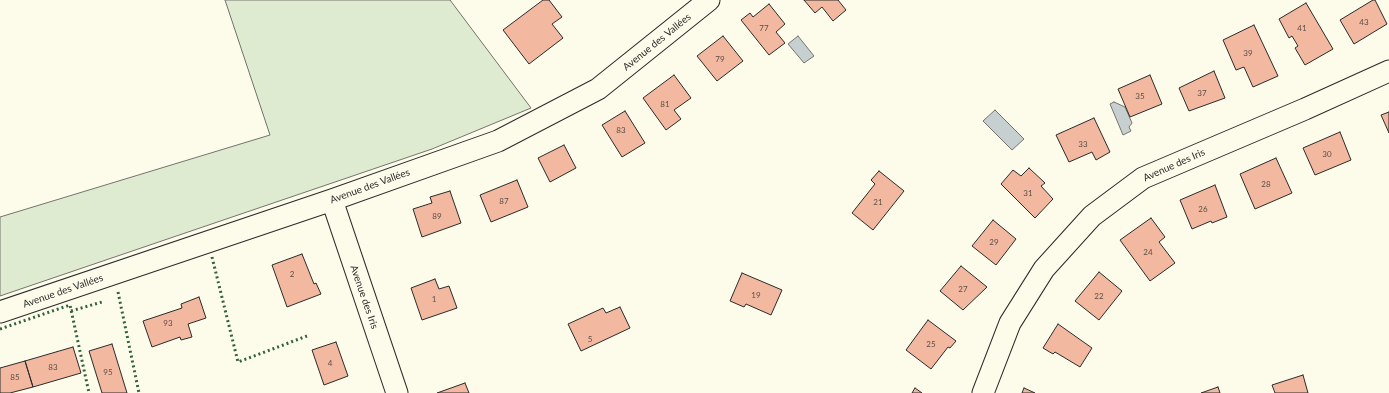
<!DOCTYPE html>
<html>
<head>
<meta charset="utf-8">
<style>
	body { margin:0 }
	canvas { display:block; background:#fdfbea }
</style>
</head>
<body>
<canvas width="1389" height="393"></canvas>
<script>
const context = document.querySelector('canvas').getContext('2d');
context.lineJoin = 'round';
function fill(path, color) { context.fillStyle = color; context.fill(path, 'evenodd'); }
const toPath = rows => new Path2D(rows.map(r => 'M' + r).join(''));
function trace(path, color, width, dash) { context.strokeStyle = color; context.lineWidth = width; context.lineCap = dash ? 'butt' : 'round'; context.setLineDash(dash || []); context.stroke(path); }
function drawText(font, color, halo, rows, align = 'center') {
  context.font = font + ' Lato,sans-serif'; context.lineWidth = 3; context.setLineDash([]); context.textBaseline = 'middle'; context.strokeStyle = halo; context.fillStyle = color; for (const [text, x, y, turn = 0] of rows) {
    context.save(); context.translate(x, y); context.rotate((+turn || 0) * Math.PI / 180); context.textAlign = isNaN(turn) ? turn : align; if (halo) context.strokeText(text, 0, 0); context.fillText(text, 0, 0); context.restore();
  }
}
const green = toPath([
	[225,0,450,0,531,108,432,149,0,296,0,217,270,135,225,0]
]);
fill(green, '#deebd1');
trace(green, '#74746e', 1);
const water = toPath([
	[798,36,814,56,804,63,788,44,798,36],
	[1114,102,1125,107,1132,123,1129,127,1131,131,1123,135,1110,104,1114,102],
	[995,110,1024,139,1012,150,983,121,995,110]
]);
fill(water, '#c7d0d0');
trace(water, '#74746e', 1);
const building = toPath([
	[543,0,549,0,562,17,552,24,563,38,529,64,503,30,543,0],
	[804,0,838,0,846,10,833,21,822,7,815,13,804,0],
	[1373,0,1375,0,1387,24,1354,44,1340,20,1373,0],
	[1306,3,1333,49,1305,65,1295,48,1298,46,1292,36,1289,38,1279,19,1306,3],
	[769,4,785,24,776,32,785,43,769,55,741,20,750,13,753,17,769,4],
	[1254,25,1278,76,1253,87,1244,67,1236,70,1223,40,1254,25],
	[723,36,743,61,717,81,697,56,723,36],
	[1214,71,1225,98,1189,111,1179,88,1214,71],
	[674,75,691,98,674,110,681,119,666,130,643,98,674,75],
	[1150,75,1162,104,1130,117,1118,89,1150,75],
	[625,111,645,143,622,157,602,125,625,111],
	[1389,112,1389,133,1381,115,1389,112],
	[1094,118,1110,152,1096,160,1092,152,1069,162,1056,135,1094,118],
	[1340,132,1351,160,1315,175,1303,148,1340,132],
	[564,145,576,168,550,182,538,158,564,145],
	[1276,158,1292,193,1255,209,1240,174,1276,158],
	[1029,168,1045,183,1041,186,1053,199,1035,218,1001,184,1013,170,1021,176,1029,168],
	[879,171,904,191,873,230,852,213,875,184,871,180,879,171],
	[517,180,528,207,491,222,480,195,517,180],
	[1215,185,1227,217,1212,223,1211,221,1192,229,1180,200,1215,185],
	[450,191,461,223,422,237,413,209,432,203,430,197,450,191],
	[1151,218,1165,237,1159,242,1175,263,1150,281,1120,240,1151,218],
	[993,220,1016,239,996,265,972,246,993,220],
	[302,254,314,284,316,283,321,294,287,307,272,265,302,254],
	[961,266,987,287,963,310,940,291,961,266],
	[1099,272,1122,291,1099,320,1075,301,1099,272],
	[742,273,782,290,771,315,746,304,744,307,730,301,742,273],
	[435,279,439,289,449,286,457,308,422,320,411,288,435,279],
	[199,297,206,318,188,324,192,337,181,340,180,337,152,347,143,321,182,308,181,304,199,297],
	[620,307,630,328,581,351,568,324,603,308,606,313,620,307],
	[928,320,956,341,950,348,948,347,931,369,906,350,928,320],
	[1058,324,1092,348,1080,367,1055,352,1053,354,1043,348,1058,324],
	[336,342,348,376,324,385,312,350,336,342],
	[112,344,127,393,102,393,89,351,112,344],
	[73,347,81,373,33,387,25,361,73,347],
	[25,361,33,387,10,393,0,393,0,368,25,361],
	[1303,375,1308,393,1275,393,1272,385,1303,375],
	[465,383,469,393,437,393,465,383],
	[1218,387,1220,393,1201,393,1218,387],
	[915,388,922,393,912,393,915,388],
	[1024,388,1035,393,1022,393,1024,388]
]);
fill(building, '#f2b8a0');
trace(building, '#2b2b2b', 1);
const street = toPath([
	[332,200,397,393],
	[0,312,332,200,498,141,598,89,709,0],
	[983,393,1010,323,1044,269,1092,216,1143,178,1305,109,1389,71]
]);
trace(street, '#2b2b2b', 23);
trace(street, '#fdfbea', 21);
trace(toPath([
	[212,257,238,362,307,336],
	[118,292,139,393],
	[71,311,102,302],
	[0,329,70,305,89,393]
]), '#34623c', 3, [2, 3]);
drawText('8px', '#5d4e48', null, [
	["43",1364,22],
	["77",764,28],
	["41",1302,28],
	["39",1248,53],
	["79",720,59],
	["37",1202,93],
	["35",1140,96],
	["81",665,104],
	["83",621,130],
	["33",1083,144],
	["30",1327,154],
	["28",1266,184],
	["31",1028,193],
	["87",504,201],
	["21",878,202],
	["26",1203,209],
	["89",437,216],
	["29",994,242],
	["24",1148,252],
	["2",292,274],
	["27",963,289],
	["19",756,295],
	["22",1099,296],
	["1",434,299],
	["93",168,323],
	["5",590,339],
	["25",931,344],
	["4",330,363],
	["83",53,367],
	["95",108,372],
	["85",15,377]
]);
drawText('10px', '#2b2b2b', '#fdfbea', [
	["Avenue des Vallées",657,42,-39],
	["Avenue des Iris",1174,165,-24],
	["Avenue des Vallées",370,186,-20],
	["Avenue des Vallées",63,291,-19],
	["Avenue des Iris",364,297,71]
]);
</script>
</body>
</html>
